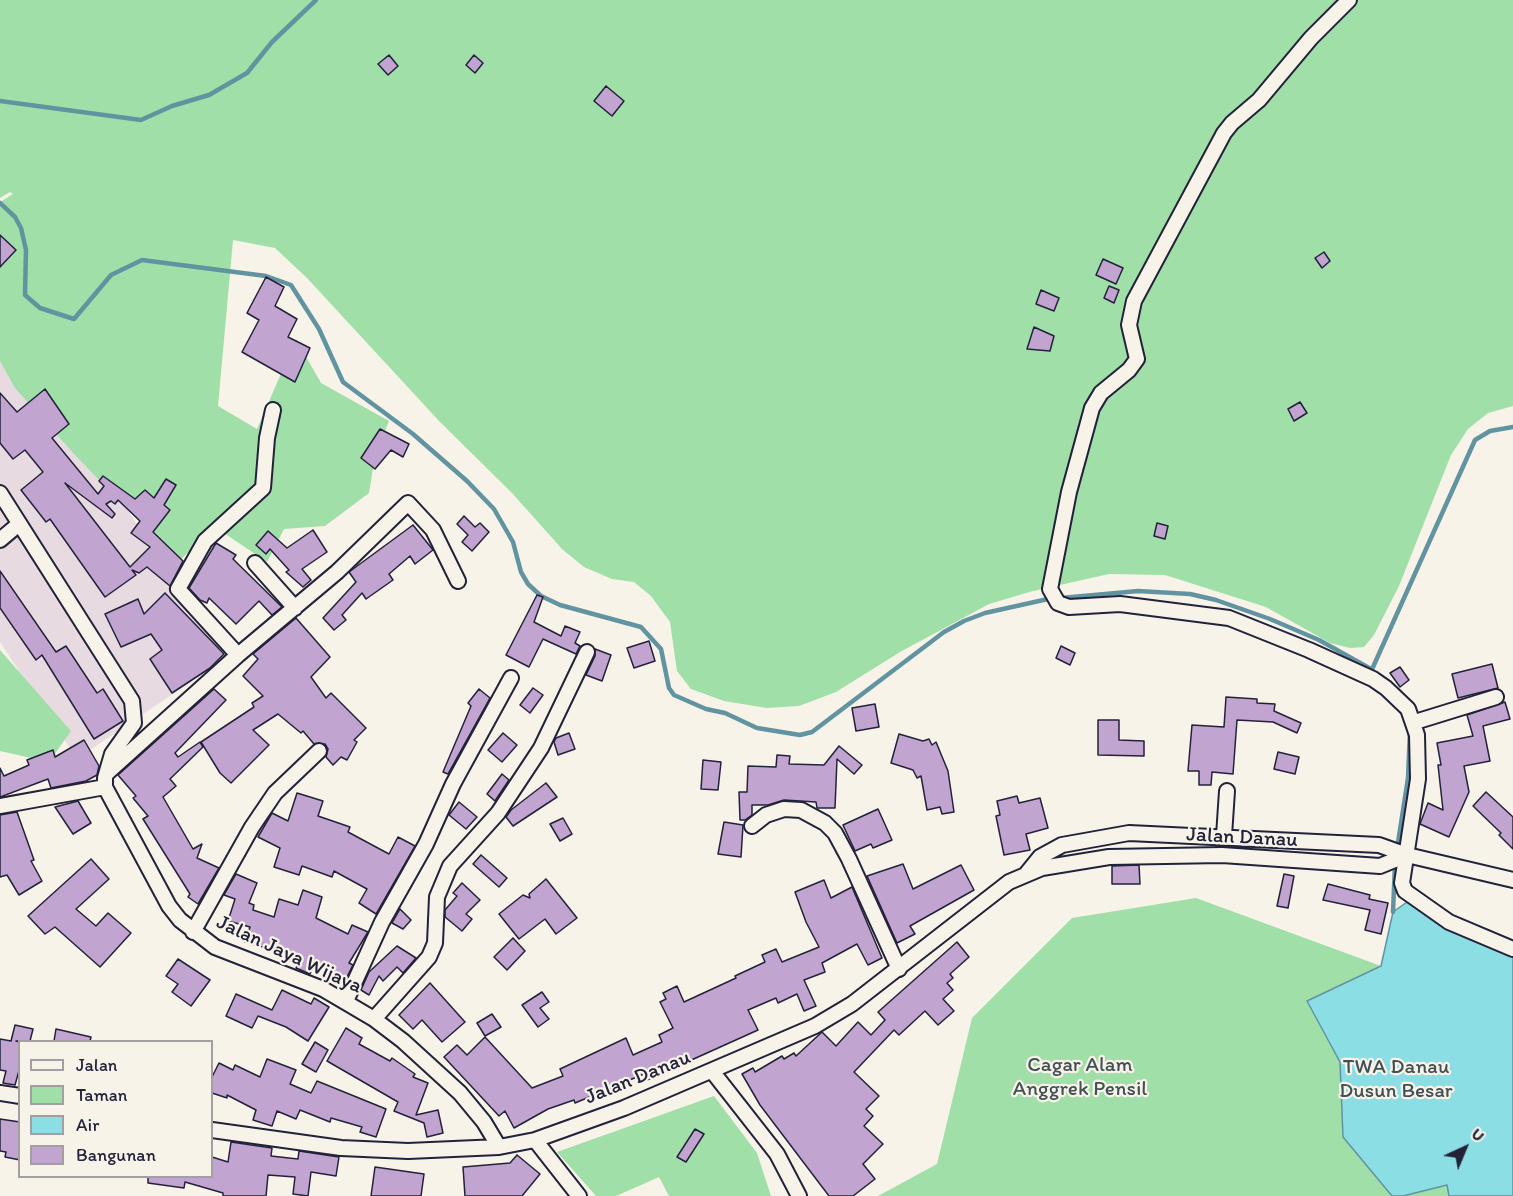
<!DOCTYPE html>
<html>
<head>
<meta charset="utf-8">
<style>
	body { margin:0 }
	#map { position:relative; width:1513px; height:1196px; overflow:hidden; background:#f7f3e8; font-family:Itim,sans-serif }
	canvas { display:block }
	.legend { position:absolute; left:18px; top:1040px; width:195px; height:138px; box-sizing:border-box; background:#f7f3e8; border:2px solid #a29fa3; margin:0; padding:8px 10px; list-style:none; font-size:18px; color:#22223b }
	.legend li { display:flex; align-items:center; gap:12px; height:30px }
	.legend b { width:30px; border:2px solid #a29fa3 }
	.north { position:absolute; left:1435px; top:1118px; width:60px; height:60px; -webkit-text-stroke:4px #f7f3e8; paint-order:stroke; rotate:44deg; font-size:16px; font-weight:700; line-height:24px; text-align:center; color:#22223b }
	.north::after { content:''; display:block; margin:auto; width:21px; height:27px; background:#22223b; clip-path:polygon(50% 0,100% 100%,50% 72%,0 100%) }
</style>
</head>
<body>
<div id="map">
<canvas width="1513" height="1196"></canvas>
<ul class="legend">
<li><b style="height:8px;background:#f7f3e8"></b>Jalan</li>
<li><b style="height:16px;background:#a0dfa7"></b>Taman</li>
<li><b style="height:16px;background:#8cdee5"></b>Air</li>
<li><b style="height:16px;background:#c2a4d0"></b>Bangunan</li>
</ul>
<div class="north">U</div>
</div>
<script>
const context = document.querySelector('canvas').getContext('2d');
context.lineJoin = 'round';
function fill(path, color) { context.fillStyle = color; context.fill(path, 'evenodd'); }
const toPath = rows => new Path2D(rows.map(r => 'M' + r).join(''));
function trace(path, color, width, dash) { context.strokeStyle = color; context.lineWidth = width; context.lineCap = dash ? 'butt' : 'round'; context.setLineDash(dash || []); context.stroke(path); }
function drawText(font, color, halo, rows, align = 'center') {
  context.font = font + ' Itim,sans-serif'; context.lineWidth = 4.5; context.setLineDash([]); context.textBaseline = 'middle'; context.strokeStyle = halo; context.fillStyle = color; for (const [text, x, y, turn = 0] of rows) {
    context.save(); context.translate(x, y); context.rotate((+turn || 0) * Math.PI / 180); context.textAlign = isNaN(turn) ? turn : align; if (halo) context.strokeText(text, 0, 0); context.fillText(text, 0, 0); context.restore();
  }
}
fill(toPath([
	[0,322,227,657,77,759,0,642]
]), '#e7dbe1');
fill(toPath([
	[0,0,1513,0,1513,406,1488,413,1468,429,1451,455,1399,586,1374,635,1364,647,1350,648,1330,643,1266,607,1165,575,1109,574,1033,591,989,604,900,652,836,692,799,706,767,708,724,701,691,689,677,671,670,622,651,596,634,582,612,579,584,567,562,549,512,493,440,422,307,278,275,248,233,240,218,406,257,429,296,339,321,383,389,421,375,456,369,493,325,526,284,529,267,562,215,527,178,562,75,455,15,388,0,361,0,202,13,194,10,192,0,198],
	[0,650,71,731,49,762,0,751],
	[1196,898,1381,966,1393,912,1513,1196,878,1196,937,1164,972,1018,1072,918],
	[714,1096,757,1153,771,1196,669,1196,659,1177,616,1196,596,1196,557,1152]
]), '#a0dfa7');
const water = toPath([
	[1414,897,1513,949,1513,1196,1449,1196,1447,1185,1403,1196,1392,1196,1343,1137,1340,1062,1307,1001,1381,966,1393,912,1414,897]
]);
fill(water, '#8cdee5');
trace(water, '#6293a1', 1.5);
trace(toPath([
	[0,101,141,120,172,106,209,95,247,73,272,42,316,0],
	[0,203,15,217,21,228,26,250,25,295,40,308,74,319,111,275,142,260,266,276,291,285,319,329,343,382,413,434,467,481,494,509,513,542,521,572,528,584,541,596,560,605,641,627,661,649,669,688,674,695,706,709,725,713,757,728,800,735,812,732,944,632,964,621,985,613,1048,599],
	[1061,598,1138,591,1190,594,1216,600,1270,619,1319,640,1371,669],
	[1369,676,1475,440,1490,431,1513,427],
	[1397,849,1408,778,1410,730],
	[1393,912,1395,864]
]), '#6293a1', 4.5);
const building = toPath([
	[389,55,398,66,388,75,378,64,389,55],
	[474,55,483,63,475,73,466,65,474,55],
	[606,86,624,101,612,116,594,101,606,86],
	[0,235,16,250,0,267,0,235],
	[1324,252,1330,261,1322,268,1315,258,1324,252],
	[1103,259,1123,268,1116,284,1096,275,1103,259],
	[266,277,284,287,275,306,297,319,288,337,310,348,295,382,242,352,259,320,247,313,266,277],
	[1109,286,1119,290,1114,303,1104,298,1109,286],
	[1041,290,1059,298,1054,311,1036,304,1041,290],
	[1034,327,1054,336,1050,351,1027,349,1034,327],
	[45,389,69,424,52,438,98,494,104,486,99,481,103,476,135,499,145,490,154,498,166,479,176,485,164,505,170,510,153,532,183,561,170,586,147,567,139,573,132,570,136,575,105,597,50,519,46,522,21,490,43,472,25,450,13,459,0,443,0,393,17,412,45,389],
	[65,483,112,518,115,514,106,504,111,501,115,504,118,500,140,521,131,533,150,547,130,567,65,483],
	[1300,402,1307,413,1294,421,1288,409,1300,402],
	[380,429,409,444,403,457,391,450,375,469,361,458,380,429],
	[464,516,475,527,480,523,489,532,472,551,462,542,468,535,457,524,464,516],
	[1157,523,1168,526,1165,539,1154,536,1157,523],
	[413,525,433,550,415,564,410,556,389,574,393,580,366,599,362,593,342,615,346,620,334,630,323,618,356,582,349,572,413,525],
	[313,530,327,552,302,569,311,580,303,587,286,572,289,570,270,549,266,554,256,545,268,531,287,548,313,530],
	[216,543,236,555,233,559,282,607,272,615,259,601,236,624,209,598,207,603,200,600,189,588,216,543],
	[0,571,56,652,66,646,97,693,103,689,123,721,94,739,42,655,36,660,0,608,0,571],
	[165,593,224,654,210,668,172,693,150,659,162,650,151,634,121,647,105,614,138,599,144,614,165,593],
	[537,595,543,597,534,622,561,636,565,626,580,632,575,643,580,646,576,654,543,639,529,667,506,655,537,595],
	[296,618,330,657,311,677,326,698,331,693,366,728,354,740,357,742,347,760,341,757,333,765,326,757,328,749,325,744,314,744,303,731,301,733,278,714,253,730,269,745,231,783,220,773,201,742,254,707,252,703,263,696,243,676,258,659,253,654,296,618],
	[649,641,655,661,634,668,627,648,649,641],
	[1061,646,1075,653,1070,665,1056,658,1061,646],
	[595,649,611,655,602,681,586,675,595,656,595,649],
	[1492,664,1498,688,1458,698,1452,674,1492,664],
	[1400,667,1409,680,1400,687,1390,673,1400,667],
	[533,688,543,695,530,713,520,705,533,688],
	[214,689,226,700,175,753,178,757,200,742,203,747,170,779,176,786,163,797,193,849,202,844,197,858,219,868,198,904,188,897,190,894,143,819,148,816,133,798,136,796,118,775,214,689],
	[479,689,490,698,448,774,443,772,471,706,468,703,479,689],
	[1226,697,1257,699,1257,703,1275,704,1274,711,1301,723,1297,733,1273,722,1237,720,1233,774,1212,772,1211,785,1199,785,1199,771,1188,771,1192,725,1224,727,1226,697],
	[1505,702,1510,719,1483,726,1490,761,1464,766,1469,792,1449,837,1420,824,1428,803,1443,810,1438,765,1441,765,1437,743,1473,736,1467,715,1505,702],
	[875,704,879,727,856,731,852,708,875,704],
	[1098,720,1119,720,1119,740,1144,741,1144,756,1098,755,1098,720],
	[503,733,517,745,502,762,488,750,503,733],
	[569,733,575,749,558,755,554,742,556,738,569,733],
	[899,734,923,741,929,739,932,745,936,742,948,771,954,812,942,814,940,807,927,810,921,776,917,778,913,770,891,763,899,734],
	[84,740,99,766,97,775,86,781,51,788,48,779,0,797,0,768,4,776,29,765,27,760,53,750,55,757,84,740],
	[839,746,862,765,854,774,837,759,835,808,817,808,816,802,784,800,768,805,752,805,752,815,745,820,740,820,739,792,747,792,748,766,776,767,777,755,790,756,789,764,824,765,839,746],
	[1278,752,1299,757,1295,774,1274,769,1278,752],
	[703,760,721,762,718,790,701,789,703,760],
	[502,774,509,780,495,801,487,794,502,774],
	[546,783,557,797,513,826,506,817,511,810,546,783],
	[1486,792,1513,817,1513,849,1499,835,1501,833,1473,806,1486,792],
	[297,793,323,801,318,816,350,827,348,832,389,854,398,837,415,846,376,914,359,903,367,889,334,871,332,877,302,866,299,875,274,867,280,848,258,837,272,813,288,821,297,793],
	[1017,796,1019,803,1040,798,1048,828,1026,834,1030,850,1004,855,996,816,1000,815,997,801,1017,796],
	[78,801,91,823,73,834,55,807,78,801],
	[459,802,477,817,466,829,449,815,459,802],
	[878,809,892,840,873,848,871,844,855,851,843,825,878,809],
	[17,812,34,860,31,861,42,881,19,895,7,875,0,877,0,815,17,812],
	[563,818,572,834,560,841,550,824,563,818],
	[724,822,743,825,741,857,718,854,724,822],
	[481,855,507,878,499,887,473,864,481,855],
	[91,859,109,879,76,909,96,926,108,913,131,933,100,967,55,927,45,934,28,916,91,859],
	[903,864,913,889,961,865,974,890,910,926,915,934,897,943,867,876,903,864],
	[1139,865,1140,884,1112,884,1112,866,1139,865],
	[236,874,257,883,249,903,254,905,253,910,274,917,279,899,298,905,303,890,322,897,316,918,348,934,352,925,368,932,349,963,353,965,345,981,314,965,310,974,296,968,298,964,283,958,285,953,245,942,250,927,228,921,235,899,224,895,236,874],
	[1284,874,1294,876,1288,908,1277,906,1284,874],
	[546,879,577,918,556,934,545,919,519,939,499,914,523,895,530,898,529,894,546,879],
	[824,880,831,898,852,887,882,958,868,965,857,944,822,963,825,972,804,980,816,1006,804,1011,797,994,778,1003,776,998,748,1010,758,1030,647,1080,644,1074,575,1103,574,1100,548,1109,514,1128,505,1111,499,1116,444,1057,457,1045,467,1055,485,1037,532,1088,563,1076,560,1069,626,1038,633,1055,662,1042,659,1035,673,1028,660,1002,666,999,663,993,677,986,684,1002,736,978,735,976,765,962,762,955,776,949,782,962,819,947,806,922,795,892,824,880],
	[462,883,480,900,466,914,472,919,462,931,445,917,445,910,457,896,453,893,462,883],
	[1328,884,1370,895,1369,899,1388,903,1381,934,1365,930,1370,910,1323,900,1328,884],
	[400,909,411,920,403,929,392,923,400,909],
	[513,938,525,951,507,970,494,957,513,938],
	[957,942,969,957,950,974,953,978,947,983,953,990,943,999,954,1011,938,1025,925,1011,899,1035,894,1030,854,1072,879,1096,866,1109,873,1116,864,1126,883,1144,863,1164,875,1179,853,1196,829,1196,760,1105,742,1074,753,1068,755,1072,782,1056,784,1059,794,1053,796,1056,822,1032,836,1046,858,1022,871,1035,885,1020,878,1012,957,942],
	[397,946,416,958,403,973,397,967,383,981,379,976,369,995,361,990,369,972,397,946],
	[178,959,210,980,191,1006,172,992,178,984,166,976,178,959],
	[430,983,465,1022,442,1042,422,1020,413,1029,399,1015,430,983],
	[282,990,311,1004,314,998,329,1007,308,1041,286,1027,258,1016,252,1028,226,1016,236,994,272,1010,282,990],
	[542,992,549,1002,540,1008,549,1019,538,1027,522,1005,542,992],
	[492,1014,501,1027,485,1036,477,1023,492,1014],
	[15,1025,33,1029,30,1041,16,1041,20,1042,20,1067,15,1085,3,1083,6,1071,0,1070,0,1039,11,1041,15,1025],
	[346,1028,362,1038,359,1044,390,1061,392,1058,415,1074,413,1077,428,1083,416,1115,438,1110,443,1133,427,1137,424,1123,394,1111,398,1102,327,1061,346,1028],
	[56,1029,91,1037,90,1041,54,1041,56,1029],
	[315,1042,328,1050,316,1072,302,1064,315,1042],
	[267,1059,296,1070,290,1084,311,1093,317,1081,386,1109,376,1137,360,1132,362,1127,331,1118,330,1122,300,1110,296,1119,277,1111,272,1126,253,1120,256,1110,227,1095,227,1098,212,1093,212,1077,219,1063,233,1070,235,1065,260,1077,267,1059],
	[0,1119,20,1122,20,1160,5,1157,6,1152,0,1151,0,1119],
	[695,1129,704,1134,686,1162,677,1157,695,1129],
	[231,1142,272,1148,271,1156,298,1159,299,1151,339,1157,336,1176,311,1172,308,1196,293,1194,295,1177,268,1175,266,1196,223,1196,223,1193,185,1182,184,1188,148,1183,148,1176,212,1176,212,1157,228,1162,231,1142],
	[517,1155,540,1174,522,1196,465,1196,463,1167,510,1163,517,1155],
	[375,1167,424,1174,421,1196,371,1196,375,1167]
]);
fill(building, '#c2a4d0');
trace(building, '#22223b', 1.5);
const minor = toPath([
	[1349,0,1311,38,1259,100,1232,123,1224,133,1134,301,1129,325,1137,359,1129,370,1101,393,1092,408,1069,492,1050,589,1058,603,1069,607,1120,604,1229,618,1309,650,1373,679,1386,688,1408,709,1417,735,1418,779,1402,883,1405,891,1449,922,1513,949],
	[0,493,132,701,134,723,112,754,105,778,105,787,169,906,180,920,215,947,323,989,374,1019,403,1041,460,1093,484,1122,499,1147],
	[0,540,19,524],
	[255,563,295,608],
	[238,655,178,589,205,541,263,488,267,438,273,410],
	[1415,722,1496,697],
	[107,773,238,655,337,572,408,503,433,530,458,581],
	[0,806,105,787],
	[752,826,766,815,784,809,801,810,825,823,835,833,849,859,899,969],
	[1224,836,1227,791],
	[1027,873,1040,857,1062,845,1129,833,1379,845,1407,855,1513,880],
	[193,932,252,827,275,793,319,751],
	[346,1001,382,922,426,844,453,784,511,678],
	[374,1019,429,957,435,943,437,897,450,866,498,813,541,748,587,652],
	[712,1071,777,1154,799,1196],
	[0,1093,20,1096],
	[212,1130,341,1148,408,1151,499,1147,535,1140,624,1108,815,1026,852,1004,1009,882,1042,868,1109,857,1222,855,1380,866,1407,855],
	[535,1140,579,1196]
]);
trace(minor, '#22223b', 18);
trace(minor, '#f7f3e8', 14);
drawText('21px', '#22223b', '#f7f3e8', [
	["Jalan Danau",1242,838,3],
	["Jalan Jaya Wijaya",289,955,25],
	["Jalan Danau",638,1078,-22]
]);
drawText('21px', '#425156', '#f7f3e8', [
	["Cagar Alam",1080,1066],
	["Anggrek Pensil",1080,1090],
	["TWA Danau",1396,1068],
	["Dusun Besar",1396,1092]
]);
</script>
</body>
</html>
